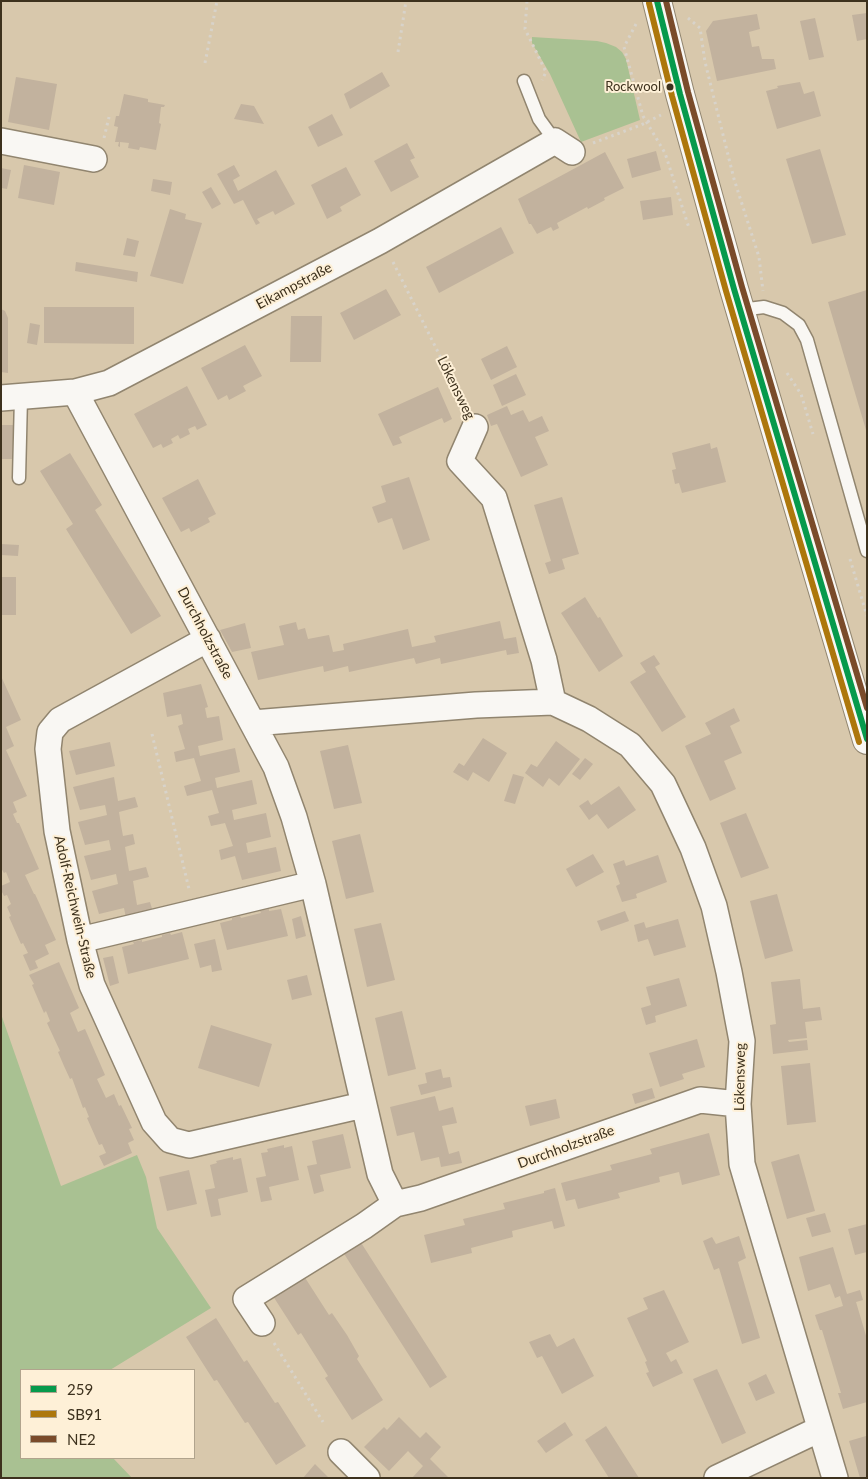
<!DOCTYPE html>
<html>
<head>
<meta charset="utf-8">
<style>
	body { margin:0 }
	#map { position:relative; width:868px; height:1479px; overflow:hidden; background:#d8c8ac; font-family:Lato,sans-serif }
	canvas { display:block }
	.frame { position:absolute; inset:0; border:2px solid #3d311d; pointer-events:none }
	.legend { position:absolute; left:20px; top:1369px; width:175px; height:90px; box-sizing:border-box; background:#fef0d7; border:1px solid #b1a48d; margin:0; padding:6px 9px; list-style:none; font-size:15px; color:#3d311d }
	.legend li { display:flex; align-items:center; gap:10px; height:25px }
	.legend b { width:25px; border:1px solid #b1a48d }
</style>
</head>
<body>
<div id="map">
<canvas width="868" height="1479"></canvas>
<div class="frame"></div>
<ul class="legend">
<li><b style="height:6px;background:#069a4c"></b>259</li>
<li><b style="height:6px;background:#ad770c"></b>SB91</li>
<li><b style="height:6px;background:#7a4b2a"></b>NE2</li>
</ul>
</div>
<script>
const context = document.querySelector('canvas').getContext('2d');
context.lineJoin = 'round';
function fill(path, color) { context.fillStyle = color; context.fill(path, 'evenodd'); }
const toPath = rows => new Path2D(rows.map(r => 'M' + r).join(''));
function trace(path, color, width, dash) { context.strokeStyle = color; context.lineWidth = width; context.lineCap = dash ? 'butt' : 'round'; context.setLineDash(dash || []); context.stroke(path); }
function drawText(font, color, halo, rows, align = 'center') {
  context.font = font + ' Lato,sans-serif'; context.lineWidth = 4; context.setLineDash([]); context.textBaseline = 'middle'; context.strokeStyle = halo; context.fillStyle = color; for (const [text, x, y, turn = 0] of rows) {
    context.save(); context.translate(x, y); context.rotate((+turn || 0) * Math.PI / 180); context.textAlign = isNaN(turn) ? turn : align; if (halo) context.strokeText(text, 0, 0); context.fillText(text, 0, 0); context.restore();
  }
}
fill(toPath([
	[532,37,597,41,606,43,616,47,622,52,626,59,640,120,581,142,550,74,532,43],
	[1,1014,61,1186,137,1155,146,1177,157,1228,211,1308,110,1370,21,1370,21,1458,113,1458,132,1478,1,1478]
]), '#a9c192');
fill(toPath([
	[867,13,867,39,857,41,852,15],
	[757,14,760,29,749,32,752,47,759,46,762,59,774,59,776,69,717,81,706,31,713,21],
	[815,18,824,57,809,60,800,21],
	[382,72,390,86,350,109,344,94],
	[16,77,57,84,49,130,8,122],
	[800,82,804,94,814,91,821,116,777,129,766,91,778,88,777,86],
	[124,94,148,99,148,102,165,105,164,107,161,107,159,123,161,124,156,150,140,147,139,150,128,148,129,143,120,142,120,147,118,146,119,142,115,142,118,127,114,126,116,116,119,116],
	[241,104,254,106,264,124,234,119],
	[332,114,343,135,318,147,308,127],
	[407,143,415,158,410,160,419,177,391,192,374,161],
	[820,149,846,235,812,244,786,159],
	[656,151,661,170,632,178,627,159],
	[605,152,624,188,604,198,605,200,588,209,587,207,557,223,559,228,553,231,551,227,537,234,531,224,529,224,518,199],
	[24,165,60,172,54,205,18,198],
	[234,165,240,176,233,180,238,191,276,170,295,204,275,215,273,211,257,219,260,223,256,225,243,200,234,204,217,174],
	[346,167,361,195,340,207,342,211,327,219,311,185],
	[1,168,11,170,7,189,1,188],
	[153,179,172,182,170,195,151,191],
	[211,187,221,204,212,209,202,192],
	[671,197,673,215,643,220,640,201],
	[170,209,186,214,185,219,202,223,183,284,150,276],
	[501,227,514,253,439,293,426,267],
	[127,238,139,241,135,257,123,255],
	[76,262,138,272,137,282,75,271],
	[386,289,401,315,354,340,340,313],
	[867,290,867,430,866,430,828,302],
	[44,307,134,307,134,344,44,343],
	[1,309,5,311,8,318,8,373,1,372],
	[291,316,322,316,321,362,290,362],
	[30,323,40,325,37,345,27,343],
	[245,345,262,376,243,386,246,391,229,400,227,395,218,400,201,368],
	[507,346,517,367,491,380,481,359],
	[516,374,526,395,502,406,493,385],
	[187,386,207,425,197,430,195,426,188,429,190,434,180,439,178,435,171,439,173,443,163,448,161,444,153,448,134,414],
	[438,387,452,419,444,423,442,418,399,437,402,443,393,446,378,414],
	[507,406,511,415,523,410,529,422,542,416,549,431,535,437,548,465,521,477,497,424,491,426,487,415],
	[1,425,16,425,16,459,1,459],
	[710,443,711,449,717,447,726,482,682,493,679,483,675,484,672,470,676,469,672,453],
	[70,453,102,505,95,510,161,616,131,634,66,529,73,524,40,471],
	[409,477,430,540,403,550,392,518,378,523,372,507,386,502,381,486],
	[198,479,216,514,208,518,210,522,191,532,189,528,181,532,162,498],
	[562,497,579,554,562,559,565,569,549,574,545,563,551,561,534,505],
	[1,544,19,545,18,556,1,555],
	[1,577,16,577,16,615,1,615],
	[585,597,598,618,600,617,623,656,599,672,561,613],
	[500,621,504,639,516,637,519,653,507,655,506,650,441,664,440,658,416,664,414,658,349,672,348,666,324,672,323,666,258,680,251,652,284,645,279,626,296,622,298,630,305,628,308,639,329,635,333,652,344,650,343,644,408,629,412,647,436,642,434,636],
	[245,623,251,648,232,652,220,630],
	[654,655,660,664,655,667,686,717,662,732,630,682,646,672,640,663],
	[1,676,21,720,6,727,14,746,6,750,27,796,13,802,17,812,13,814,17,823,19,823,39,869,25,875,34,894,35,894,56,940,45,945,49,954,35,961,38,968,30,971,23,955,28,953,23,943,21,944,9,917,11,916,7,907,11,904,7,895,4,896,1,890,1,886,10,882,6,872,4,873,1,868],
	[201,684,208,707,205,708,207,718,219,716,223,740,198,746,200,756,235,748,240,772,215,778,217,788,252,780,257,804,232,810,234,820,266,813,271,837,246,843,248,853,276,847,281,871,242,880,235,856,221,860,219,850,233,846,225,823,211,826,208,816,219,813,212,790,187,796,184,786,201,781,194,758,176,762,174,752,185,749,178,726,183,724,181,714,167,717,163,693],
	[734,708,740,721,730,726,742,753,724,761,736,789,710,801,685,746,711,734,705,723],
	[483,738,507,753,489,782,473,772,468,781,453,772,459,763,464,766],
	[556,741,580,759,559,786,549,778,543,787,525,773,531,764,537,767],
	[110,742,115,766,76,775,69,751],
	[348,745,362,803,334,809,320,751],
	[585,758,593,764,580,780,572,774],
	[513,774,524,777,515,804,504,801],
	[114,777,118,801,135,797,138,807,119,812,121,825,123,836,133,834,135,844,125,847,129,871,146,867,149,877,133,881,137,905,150,902,153,912,126,918,124,908,99,914,92,891,118,884,116,874,91,880,84,856,111,850,109,840,85,845,78,822,107,815,105,805,80,810,73,787],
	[619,786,636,810,608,829,597,814,589,820,579,806,588,800,591,805],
	[746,813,769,868,741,878,720,823],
	[360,834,374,892,346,899,332,841],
	[593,854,604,872,576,887,566,869],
	[658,855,667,882,636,894,637,898,622,902,616,886,620,884,613,864,624,860,626,866],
	[777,894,793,951,765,959,750,901],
	[269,909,269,911,281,909,288,936,227,950,220,923,232,920,232,918,240,916,241,918,261,913,260,911],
	[625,911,629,921,601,931,597,921],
	[301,916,306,936,296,939,292,919],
	[678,919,686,947,654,956,648,939,638,942,634,925,644,922,646,928],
	[381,923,395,980,367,987,354,929],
	[182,932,189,959,128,974,122,947,134,944,133,942,142,940,142,942,162,937,162,935,170,933,171,935],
	[215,939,222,970,212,972,211,965,200,968,194,944],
	[113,956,119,983,110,986,103,958],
	[59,962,79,1008,70,1013,78,1032,85,1029,105,1075,97,1079,106,1098,114,1094,119,1106,121,1105,132,1128,129,1129,134,1140,128,1143,132,1153,104,1166,99,1156,106,1153,102,1144,99,1145,87,1118,89,1117,85,1107,83,1108,72,1078,70,1079,64,1066,58,1052,60,1051,47,1023,50,1021,46,1011,44,1013,32,985,34,984,29,975],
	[307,975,312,995,292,1000,287,980],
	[679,978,687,1006,655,1016,656,1022,646,1025,641,1008,651,1005,646,987],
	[800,979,803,1009,820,1007,822,1020,805,1022,807,1038,788,1040,789,1042,807,1040,808,1050,773,1054,770,1025,776,1024,771,982],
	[402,1011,416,1069,388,1076,375,1018],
	[211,1025,272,1044,259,1087,198,1068],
	[697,1039,705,1067,682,1074,684,1079,660,1087,649,1053],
	[810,1063,816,1122,787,1125,781,1066],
	[441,1069,443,1078,450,1077,452,1087,421,1095,418,1085,427,1083,425,1073],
	[652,1088,655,1098,635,1104,632,1094],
	[435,1096,439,1111,453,1107,457,1123,442,1126,449,1154,459,1151,462,1163,441,1167,439,1157,421,1161,414,1132,397,1136,390,1107],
	[556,1099,560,1118,530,1126,525,1106],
	[709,1133,720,1175,682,1185,679,1172,659,1177,660,1182,618,1193,620,1198,578,1209,575,1199,566,1201,561,1183,612,1170,610,1165,652,1154,650,1149],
	[343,1134,351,1168,320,1175,324,1191,314,1194,307,1166,317,1164,312,1141],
	[284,1145,284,1148,292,1146,299,1180,269,1187,272,1200,261,1202,256,1178,266,1176,261,1153,268,1152,267,1149],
	[799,1154,815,1211,787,1219,771,1162],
	[233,1157,233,1160,241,1158,248,1192,218,1199,221,1215,211,1217,205,1190,215,1188,210,1165,217,1163,216,1161],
	[189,1170,197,1204,167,1211,159,1177],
	[555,1188,565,1226,554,1229,552,1221,512,1231,513,1237,471,1248,472,1253,431,1263,424,1235,465,1225,463,1219,505,1209,503,1203,544,1193,544,1191],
	[825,1213,831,1232,812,1237,806,1218],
	[867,1224,867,1252,855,1255,848,1229],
	[739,1236,746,1258,738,1262,760,1338,742,1344,719,1268,714,1270,703,1241,712,1237,716,1244],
	[358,1238,447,1377,430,1388,341,1249],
	[833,1247,847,1294,860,1290,863,1300,856,1302,867,1339,867,1402,843,1409,838,1393,841,1393,822,1330,820,1330,815,1315,843,1306,840,1296,835,1298,830,1284,808,1291,799,1257],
	[302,1273,329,1315,332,1313,347,1335,359,1356,357,1359,383,1400,352,1420,325,1378,328,1376,301,1333,298,1335,271,1293],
	[664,1290,689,1342,666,1353,671,1362,676,1359,683,1373,653,1387,646,1373,649,1372,645,1362,647,1361,627,1318,648,1309,643,1298],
	[216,1318,244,1362,247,1360,275,1403,278,1402,306,1446,276,1465,248,1422,245,1423,217,1380,214,1381,186,1337],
	[550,1334,557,1347,574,1338,594,1376,562,1394,542,1356,537,1358,529,1342],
	[717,1369,746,1433,722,1444,693,1379],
	[766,1374,775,1393,756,1401,748,1383],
	[399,1417,420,1438,426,1432,441,1447,430,1459,449,1478,412,1478,423,1466,408,1451,389,1471,364,1447,384,1427,387,1430],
	[565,1422,573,1435,546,1453,537,1441],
	[606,1426,625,1456,639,1478,609,1478,585,1440],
	[866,1436,867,1478,860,1478,849,1441],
	[315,1464,329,1478,303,1478]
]), '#c2b29e');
const service = toPath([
	[524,81,539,119,555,141],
	[740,310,764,307,783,313,799,325,807,340,867,551],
	[19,478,21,397]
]);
const minor = toPath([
	[1,141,94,159],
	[75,392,276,767,294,817,313,884,380,1174,395,1204,421,1198,700,1100,738,1104],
	[1,398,75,392,109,383,380,241,555,141,572,152],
	[475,427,460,461,494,498,544,660,553,702],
	[208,639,60,720,50,732,48,749,57,831,80,940,92,985,154,1122,170,1140,189,1145,363,1105],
	[253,723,476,705,553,702,589,719,630,745,663,784,693,848,714,906,729,972,742,1041,738,1104,742,1164,835,1478],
	[80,940,313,884],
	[262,1323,246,1299,364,1226,395,1204],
	[341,1452,367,1478],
	[717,1478,820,1429]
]);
const secondary = toPath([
	[657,1,680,94,734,289,867,740]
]);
trace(service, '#91856f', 15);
trace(minor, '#91856f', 28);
trace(secondary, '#91856f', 30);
trace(toPath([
	[527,1,525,29,546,72,542,80],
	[688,18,700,28,705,62,734,179,759,257,763,291],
	[636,24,624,47,643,116,665,153,689,228],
	[398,52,406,1],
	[205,63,217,1],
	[104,138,109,117],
	[593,143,641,125,661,115],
	[393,262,465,406],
	[787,373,801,394,813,434],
	[850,559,867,616],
	[152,734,189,889],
	[274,1343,323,1422]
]), '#d8d3ca', 3, [2.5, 4]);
trace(service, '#f9f7f3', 12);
trace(minor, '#f9f7f3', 25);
trace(secondary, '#f9f7f3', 28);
trace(toPath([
	[657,1,680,94,734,289,867,739]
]), '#069a4c', 6);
trace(toPath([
	[649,3,672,96,726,291,859,742]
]), '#ad770c', 6);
trace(toPath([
	[666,1,688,92,742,287,867,708]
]), '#7a4b2a', 6);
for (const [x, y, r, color] of [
	[670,87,4.5,"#3d311d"]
]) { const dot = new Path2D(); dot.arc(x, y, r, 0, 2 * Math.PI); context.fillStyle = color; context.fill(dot); trace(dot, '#fef0d7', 2); }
drawText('13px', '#3d311d', '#fef0d7', [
	["Rockwool",661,87]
], 'right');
drawText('14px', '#3d311d', '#fef0d7', [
	["Eikampstraße",294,286,-28],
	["Lökensweg",456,388,64],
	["Durchholzstraße",205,633,62],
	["Adolf-Reichwein-Straße",75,907,77],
	["Lökensweg",740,1077,-89],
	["Durchholzstraße",566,1147,-20]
]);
</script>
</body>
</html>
